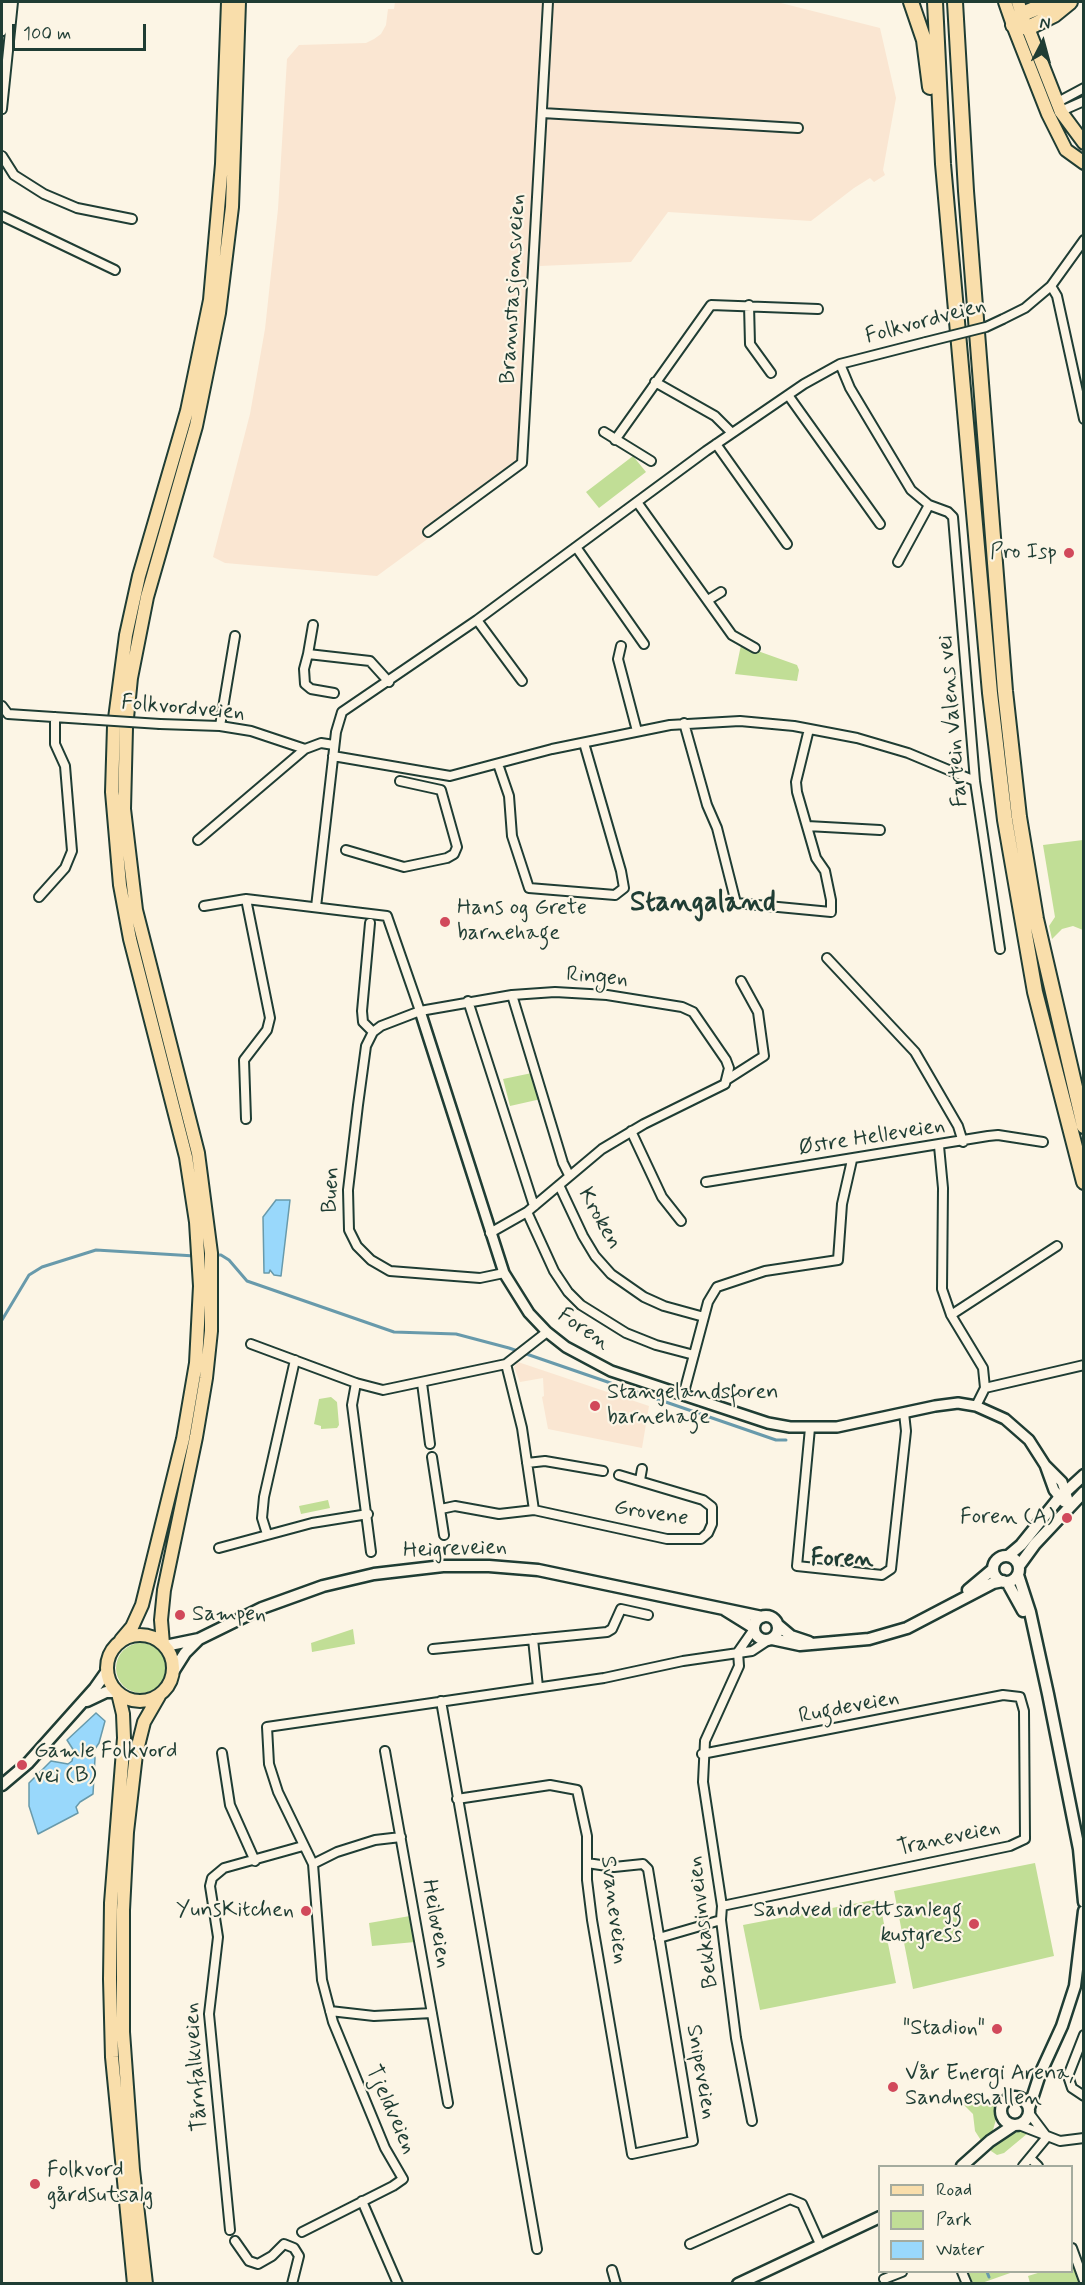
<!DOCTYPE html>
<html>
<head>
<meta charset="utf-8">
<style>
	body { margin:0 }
	#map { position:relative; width:1085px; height:2285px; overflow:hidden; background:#fcf5e5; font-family:Mynerve,sans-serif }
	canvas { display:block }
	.frame { position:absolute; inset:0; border:3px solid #1f3d34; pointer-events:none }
	.legend { position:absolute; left:878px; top:2165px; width:195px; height:108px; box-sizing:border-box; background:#fcf5e5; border:2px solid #a4ab9e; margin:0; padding:8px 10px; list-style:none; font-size:18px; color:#1f3d34 }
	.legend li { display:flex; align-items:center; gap:12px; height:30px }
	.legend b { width:30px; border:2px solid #a4ab9e }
	.north { position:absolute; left:1013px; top:12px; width:60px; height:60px; -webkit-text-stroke:4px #fcf5e5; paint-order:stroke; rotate:6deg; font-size:16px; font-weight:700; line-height:24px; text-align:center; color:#1f3d34 }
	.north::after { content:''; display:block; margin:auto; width:21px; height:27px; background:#1f3d34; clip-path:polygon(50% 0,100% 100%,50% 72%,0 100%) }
	.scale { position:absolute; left:12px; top:24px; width:134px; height:27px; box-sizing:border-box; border:3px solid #1f3d34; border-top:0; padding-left:8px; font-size:18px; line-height:21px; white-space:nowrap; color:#1f3d34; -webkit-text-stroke:4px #fcf5e5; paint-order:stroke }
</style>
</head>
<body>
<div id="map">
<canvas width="1085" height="2285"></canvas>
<div class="frame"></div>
<ul class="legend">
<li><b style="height:8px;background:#f9deab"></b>Road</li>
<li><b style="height:16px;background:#c1de96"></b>Park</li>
<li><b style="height:16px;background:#99d8fb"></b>Water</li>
</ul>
<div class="north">N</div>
<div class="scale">100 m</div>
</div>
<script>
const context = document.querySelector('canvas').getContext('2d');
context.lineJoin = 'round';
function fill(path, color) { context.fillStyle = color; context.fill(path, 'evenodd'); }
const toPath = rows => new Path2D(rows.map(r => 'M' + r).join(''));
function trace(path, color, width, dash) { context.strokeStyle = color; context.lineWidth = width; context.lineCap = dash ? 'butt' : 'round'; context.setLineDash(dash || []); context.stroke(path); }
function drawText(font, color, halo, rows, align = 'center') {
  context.font = font + ' Mynerve,sans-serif'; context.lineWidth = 4.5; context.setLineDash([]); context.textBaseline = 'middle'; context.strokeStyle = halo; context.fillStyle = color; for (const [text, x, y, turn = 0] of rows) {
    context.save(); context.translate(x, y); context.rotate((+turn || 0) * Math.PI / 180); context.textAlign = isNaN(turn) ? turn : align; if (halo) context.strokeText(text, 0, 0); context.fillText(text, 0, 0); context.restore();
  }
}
fill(toPath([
	[395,2,777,2,880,28,896,98,883,170,885,175,874,182,870,178,854,188,811,221,668,212,631,262,540,266,527,466,377,576,225,563,213,557,250,414,265,329,278,209,287,59,299,45,366,43,374,39,381,34,386,25,388,9,394,9],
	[518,1362,649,1406,642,1448,548,1429,542,1397,544,1396,543,1378,520,1382,514,1367]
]), '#fae6d2');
fill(toPath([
	[633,456,646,472,599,508,586,492],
	[741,645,797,665,799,670,797,681,735,674],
	[1083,840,1083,930,1073,926,1062,929,1052,939,1049,926,1055,917,1043,845],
	[532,1073,541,1099,510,1106,503,1079],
	[331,1397,337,1402,339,1425,337,1428,321,1429,321,1426,314,1424,319,1399],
	[328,1500,330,1508,301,1514,299,1506],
	[353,1629,355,1644,312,1652,311,1643],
	'116 1668a25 25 0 1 1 50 0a25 25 0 1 1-50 0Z',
	[1035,1863,1054,1956,913,1989,894,1891],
	[879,1899,896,1983,760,2010,743,1925],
	[410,1916,415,1942,372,1946,369,1923],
	[981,2096,994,2102,997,2116,993,2130,982,2142,975,2131,973,2114,962,2103,967,2098],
	[1023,2131,1028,2133,1004,2153,997,2155,991,2151,991,2147,1007,2134],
	[1072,2260,1080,2283,1030,2283,1028,2276,1041,2272,1072,2272],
	[968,2272,1013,2272,979,2284,973,2283]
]), '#c1de96');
const water = toPath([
	[276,1200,290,1200,281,1276,274,1275,270,1270,269,1273,264,1273,263,1217,276,1200],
	[96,1713,105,1721,99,1743,93,1752,95,1758,93,1794,80,1802,76,1807,78,1813,38,1834,29,1806,29,1783,51,1761,68,1764,72,1761,74,1751,67,1740,96,1713]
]);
fill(water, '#99d8fb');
trace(water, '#689aab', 1.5);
trace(toPath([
	[213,1255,221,1255,229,1260,247,1281,394,1332,456,1334,509,1348,776,1440,786,1440],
	[2,1320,29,1275,42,1267,96,1250,195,1256],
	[987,2272,989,2277]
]), '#689aab', 3);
const minor = toPath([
	[2,31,5,2],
	[1056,103,1084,88],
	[2,109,13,2],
	[1059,112,1084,101],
	[542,113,798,128],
	[2,156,14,175,44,194,77,208,132,219],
	[2,216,115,270],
	[1051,286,1057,296,1084,419],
	[749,305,750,344,771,373],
	[1003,319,1025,308,1051,286,1084,240],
	[840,364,850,388,911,490,929,505,948,512,953,517,975,781,1000,949],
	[655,382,715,416,732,433],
	[788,395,880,524],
	[604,432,651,461],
	[615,440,711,305,818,309],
	[716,444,787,544],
	[637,502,732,635,755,648],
	[428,532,522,463,548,2],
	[576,547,644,644],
	[898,562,929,505],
	[708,600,721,592],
	[477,620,522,681],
	[621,646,618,659,637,731],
	[308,654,313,625],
	[334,693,311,689,305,684,304,669,308,654,370,661,389,682],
	[2,706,8,714,84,719],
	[684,723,707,805,717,828,736,903,831,912,831,900,825,871,816,858,797,792,796,782,809,729],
	[160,724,220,726,251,731,305,749],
	[220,726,235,636],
	[333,756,450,776,552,749,670,725,740,721,794,726,857,738,908,753,975,781],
	[498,764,509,796,512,836,529,888,615,895,624,888,621,871,584,743],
	[807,826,880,830],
	[198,840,305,749,321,743,334,745],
	[346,850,404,867,447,858,454,854,457,847,441,790,400,781],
	[39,897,65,868,72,851,65,766,55,744,55,717],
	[246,899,270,1018,267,1030,244,1060,246,1119],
	[204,906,246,899,387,916,420,1011],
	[316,907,336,732,342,712,477,620,706,451,804,384,840,364,926,342],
	[370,923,362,1011,363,1022,373,1032],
	[827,958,915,1052,958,1126,963,1142],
	[512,995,563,1163,569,1175],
	[468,1001,534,1206],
	[728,1079,764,1056,758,1012,741,981],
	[631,1131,662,1197,681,1221],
	[939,1146,943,1188,942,1289,951,1315,983,1368,985,1388],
	[706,1182,988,1136,998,1135,1043,1142],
	[559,1185,583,1236,595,1256,611,1274,644,1297,664,1306,704,1317],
	[527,1212,554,1271,568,1292,581,1305,626,1333,656,1345,694,1355],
	[490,1233,527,1212,602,1149,644,1124,725,1084,729,1068,726,1060,693,1012,682,1007,607,995,555,992,512,995,420,1011,381,1026,373,1032,366,1046,358,1105,348,1190,349,1230,357,1246,371,1260,390,1271,480,1278,504,1273],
	[951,1315,1057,1246],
	[251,1344,356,1383,383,1390,506,1364,547,1332],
	[506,1364,522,1428,534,1510],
	[356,1383,352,1405,371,1552],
	[422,1383,430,1444],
	[683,1396,708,1302,717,1287,765,1271,838,1260,842,1204,852,1160],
	[976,1406,985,1388,1084,1365],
	[810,1428,797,1566,882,1575,891,1569,906,1431,904,1413],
	[432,1457,444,1535],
	[527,1463,545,1461,603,1471],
	[640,1480,642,1469],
	[441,1509,455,1506,499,1514,534,1510,667,1539,701,1539,708,1533,712,1524,712,1507,703,1500,619,1475],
	[267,1534,262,1518,264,1497,295,1360],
	[219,1548,312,1523,368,1514],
	[533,1639,538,1687],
	[433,1649,607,1632,612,1629,621,1609,648,1615],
	[738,1652,739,1666,705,1741,703,1782,722,1906,721,1920,736,2038,752,2121],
	[738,1652,754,1629],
	[441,1701,537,2249],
	[385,1751,448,2103],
	[222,1753,230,1805,255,1861],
	[702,1754,1003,1695,1020,1697,1024,1711,1025,1839,1010,1846,722,1906],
	[457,1799,550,1785,577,1790,587,1836,587,1880,592,1920,632,2154,693,2141,648,1869,643,1864,614,1867,587,1863],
	[313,1864,337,1852,375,1840,401,1837],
	[659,1938,721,1920],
	[330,2011,374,2016,432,2013],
	[1084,2035,1068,2076,1072,2088,1084,2096],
	[1029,2113,1047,2137],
	[1019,2125,1060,2141,1084,2138],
	[1031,2159,1038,2166],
	[1023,2166,1047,2137],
	[362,2201,398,2284],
	[230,2230,209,2014,218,1937,210,1886,212,1878,224,1868,303,1846],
	[302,2232,393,2186,403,2179,385,2148,333,2022,322,1980,313,1864,278,1792,269,1764,267,1727,604,1678,683,1661,752,1651,767,1641],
	[235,2241,249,2261,258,2264,272,2256,284,2244,294,2248,299,2256,292,2284],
	[690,2244,790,2199,802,2204,821,2246],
	[1072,2248,1084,2281],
	[612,2270,616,2284],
	[962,2272,967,2284],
	[884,2279,902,2272]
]);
const tertiary = toPath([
	[420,1011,504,1273,529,1313,547,1332,566,1347,611,1371,768,1423,790,1427,837,1427,935,1406,958,1403,976,1406,1005,1419,1029,1440,1045,1465,1062,1482,1070,1506],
	[1045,1465,1054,1490,1064,1502]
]);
const secondary = toPath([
	'993 1569a13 13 0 1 1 26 0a13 13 0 1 1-26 0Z',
	[1008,1556,1021,1545,1059,1498,1084,1475],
	[1019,1566,1035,1544,1084,1492],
	[1018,1575,1030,1612,1048,1694,1079,1849,1084,1902],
	[1007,1582,1023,1611],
	[968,1590,993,1569],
	[725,1610,754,1628],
	'754 1628a12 12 0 1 1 24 0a12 12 0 1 1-24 0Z',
	[778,1625,791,1636,809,1642],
	[772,1639,800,1645,869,1639,907,1628,993,1583,1003,1581],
	[165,1646,199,1639,262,1608,323,1586,374,1574,443,1566,489,1566,538,1570,762,1617],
	[173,1672,185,1653,199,1639],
	[87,1701,106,1692,116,1692],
	[2,1785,28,1763,95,1688,107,1671],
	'1001 2111a14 14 0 1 1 28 0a14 14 0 1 1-28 0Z',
	[1029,2108,1040,2074,1062,2026,1075,1986,1084,1911],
	[962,2166,990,2141,1014,2125],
	[738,2284,880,2217]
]);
const primary = toPath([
	[1013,25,1048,114,1066,150,1084,163],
	[1028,28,1061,112,1084,143]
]);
const trunk = toPath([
	[1005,2,1013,25],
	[1018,2,1024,21],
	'107 1668a33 33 0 1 1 66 0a33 33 0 1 1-66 0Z',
	[121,1640,132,1627,142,1605,183,1439,196,1363,200,1286,196,1222,186,1157,130,939,120,885,112,792,114,726,126,635,139,576,187,411,210,300,222,164,228,2],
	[163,1644,161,1620,164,1590,196,1437,206,1378,211,1331,211,1253,198,1153,136,910,124,809,126,728,131,678,147,597,196,426,219,313,232,207,239,2],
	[118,1693,123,1714,124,1738,111,1903,110,1979,112,2057,134,2284],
	[146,2284,133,2170,123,2032,123,1910,127,1832,136,1754,144,1722,159,1696]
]);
const motorway = toPath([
	[911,2,924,40,930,87],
	[935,2,943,164,990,693,1005,820,1035,992,1084,1182],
	[955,2,966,191,1005,691,1019,817,1036,919,1084,1126],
	[1051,2,1020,15,1013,25,1028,28,1054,15,1070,2]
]);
trace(minor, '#1f3d34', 12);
trace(tertiary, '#1f3d34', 14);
trace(secondary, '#1f3d34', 15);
trace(primary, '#1f3d34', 16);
trace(trunk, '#1f3d34', 16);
trace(motorway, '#1f3d34', 18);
trace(minor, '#fcf5e5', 8);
trace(tertiary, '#fcf5e5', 9);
trace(secondary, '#fcf5e5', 10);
trace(primary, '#f9deab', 12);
trace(trunk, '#f9deab', 12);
trace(motorway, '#f9deab', 14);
const minorBridge = toPath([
	[926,342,986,327,1003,319],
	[84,719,160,724]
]);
trace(minorBridge, '#1f3d34', 12, []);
trace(minorBridge, '#fcf5e5', 8);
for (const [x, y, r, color] of [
	[1069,553,6,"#d1495b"],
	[445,922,6,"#d1495b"],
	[595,1406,6,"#d1495b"],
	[1067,1518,6,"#d1495b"],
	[180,1615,6,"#d1495b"],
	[22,1765,6,"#d1495b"],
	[306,1911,6,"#d1495b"],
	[974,1924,6,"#d1495b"],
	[997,2029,6,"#d1495b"],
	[893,2087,6,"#d1495b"],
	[35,2184,6,"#d1495b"]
]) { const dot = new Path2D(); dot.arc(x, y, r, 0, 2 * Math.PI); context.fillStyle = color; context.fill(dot); trace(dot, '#fcf5e5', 2); }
drawText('22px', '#1f3d34', '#fcf5e5', [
	["Brannstasjonsveien",514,289,-87],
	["Folkvordveien",926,322,-15],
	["Folkvordveien",183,709,5],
	["Fartein Valens vei",954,721,-95],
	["Ringen",597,978,5],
	["Østre Helleveien",872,1138,-9],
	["Buen",332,1190,-87],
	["Kroken",599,1219,61],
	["Foren",583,1330,34],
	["Grovene",651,1514,9],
	["Heigreveien",455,1550,-2],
	["Rugdeveien",849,1708,-11],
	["Traneveien",949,1839,-12],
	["Svaneveien",613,1910,83],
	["Bekkasinveien",704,1922,-97],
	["Heiloveien",435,1924,80],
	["Tårnfalkveien",197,2067,-94],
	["Snipeveien",700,2072,80],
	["Tjeldveien",390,2110,66]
]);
drawText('22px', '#1f3d34', '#fcf5e5', [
	["Pro Isp",1057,553,"right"],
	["Hans og Grete",457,909],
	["barnehage",457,934],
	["Stangelandsforen",607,1393],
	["barnehage",607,1418],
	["Foren (A)",1055,1518,"right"],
	["Sampen",192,1615],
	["Gamle Folkvord",34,1752],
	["vei (B)",34,1777],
	["YunsKitchen",294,1911,"right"],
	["Sandved idrettsanlegg",962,1911,"right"],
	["kustgress",962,1936,"right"],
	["\"Stadion\"",985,2029,"right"],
	["Vår Energi Arena,",905,2074],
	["Sandneshallen",905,2099],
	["Folkvord",47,2171],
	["gårdsutsalg",47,2196]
], 'left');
drawText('bold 24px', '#1f3d34', '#fcf5e5', [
	["Foren",842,1560]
]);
drawText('bold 28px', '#1f3d34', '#fcf5e5', [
	["Stangaland",703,904]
]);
</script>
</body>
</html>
